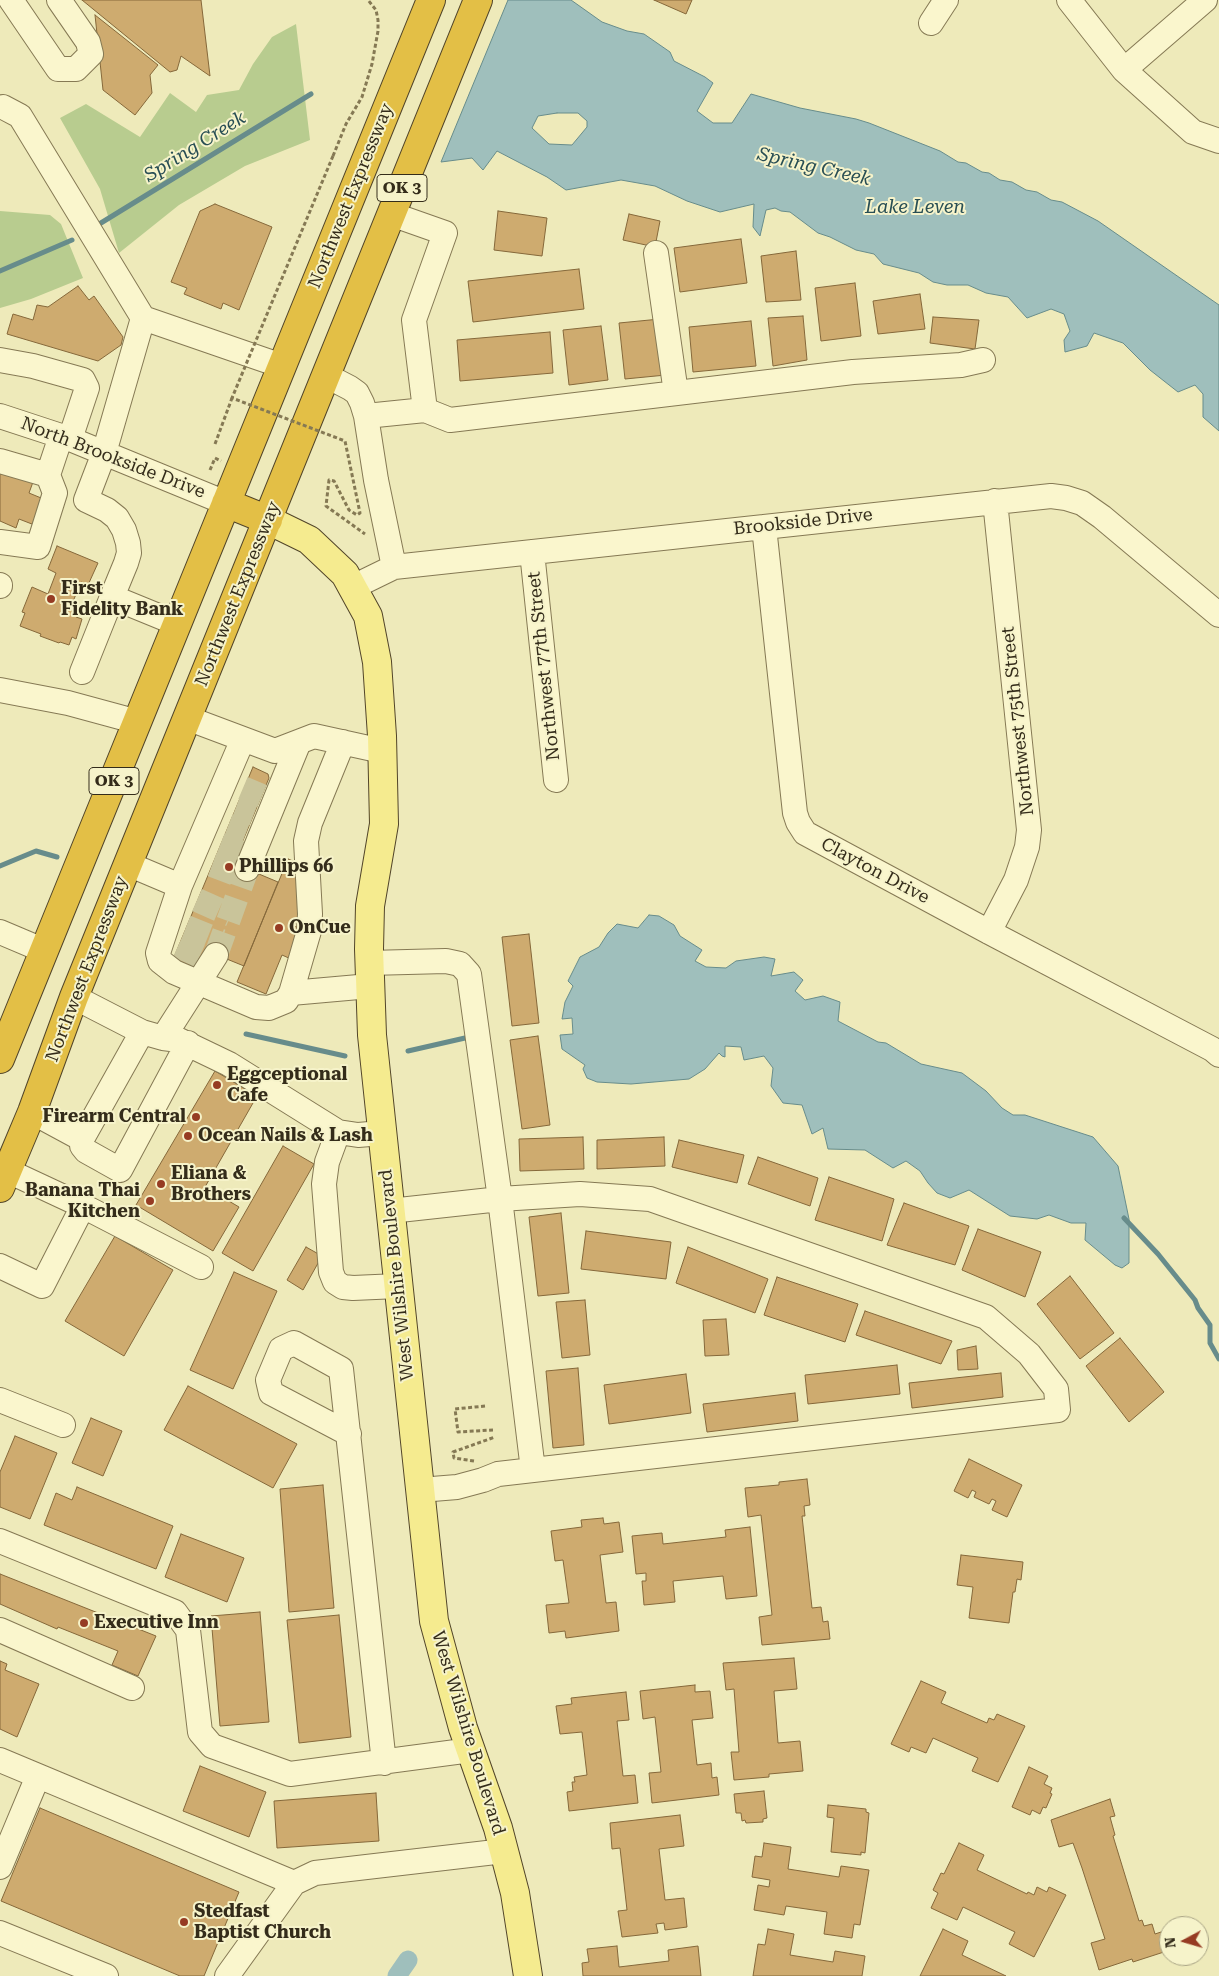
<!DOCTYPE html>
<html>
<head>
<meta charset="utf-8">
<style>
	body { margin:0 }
	#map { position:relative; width:1219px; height:1976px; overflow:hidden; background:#eeeaba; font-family:"Roboto Serif",serif }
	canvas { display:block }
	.north { position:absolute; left:1159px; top:1916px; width:50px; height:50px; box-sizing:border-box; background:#f6f3ca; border:1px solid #a8a384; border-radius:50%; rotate:264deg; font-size:14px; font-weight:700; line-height:20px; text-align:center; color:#342c1a }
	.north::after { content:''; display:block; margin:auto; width:18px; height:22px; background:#963b23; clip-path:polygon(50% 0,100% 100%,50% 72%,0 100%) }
</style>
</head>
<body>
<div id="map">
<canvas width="1219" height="1976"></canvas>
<div class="north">N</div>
</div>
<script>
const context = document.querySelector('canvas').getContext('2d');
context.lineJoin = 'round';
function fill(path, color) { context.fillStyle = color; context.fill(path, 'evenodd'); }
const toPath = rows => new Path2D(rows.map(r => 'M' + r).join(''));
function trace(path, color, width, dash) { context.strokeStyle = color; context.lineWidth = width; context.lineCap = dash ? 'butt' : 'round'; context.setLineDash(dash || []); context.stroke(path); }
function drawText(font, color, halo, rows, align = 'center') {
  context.font = font + ' "Roboto Serif",serif'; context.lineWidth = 4; context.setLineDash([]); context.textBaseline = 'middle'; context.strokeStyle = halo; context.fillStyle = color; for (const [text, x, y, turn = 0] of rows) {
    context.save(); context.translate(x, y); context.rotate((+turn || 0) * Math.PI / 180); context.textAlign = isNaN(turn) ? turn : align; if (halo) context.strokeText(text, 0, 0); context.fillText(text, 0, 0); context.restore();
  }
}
fill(toPath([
	[296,24,310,140,245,166,179,205,119,253,100,189,60,118,86,104,140,137,170,93,196,112,207,95,239,90,253,64,272,37],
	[0,211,50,215,61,224,83,278,31,299,0,308]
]), '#b8cc8f');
const water = toPath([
	[508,0,571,0,602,22,627,31,644,34,670,52,674,61,705,77,713,83,697,111,713,123,732,123,751,94,800,108,856,119,869,123,940,151,958,162,966,163,982,172,989,173,1000,180,1012,182,1026,190,1037,192,1051,200,1062,202,1098,221,1219,305,1219,431,1203,417,1203,394,1195,385,1178,392,1150,370,1123,343,1094,333,1087,346,1065,352,1064,340,1070,331,1064,314,1051,309,1027,318,1008,297,986,293,968,285,947,285,933,282,919,273,883,264,874,254,856,250,830,237,818,233,790,212,781,211,775,208,766,210,760,236,753,227,754,204,720,212,687,201,655,186,621,180,566,190,547,177,497,151,483,170,472,158,441,162,508,0],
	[557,113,578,113,587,121,587,127,572,145,549,144,532,128,538,116,557,113],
	[649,915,659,916,674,925,680,936,702,950,695,961,706,967,726,968,736,961,764,957,775,959,771,976,794,972,803,980,795,991,805,1000,823,996,840,1002,838,1021,878,1042,886,1043,921,1064,962,1073,986,1091,1002,1108,1013,1115,1025,1115,1093,1137,1118,1166,1129,1219,1129,1263,1122,1268,1115,1265,1085,1240,1086,1223,1071,1223,1049,1215,1037,1219,1010,1216,969,1190,950,1198,937,1193,928,1183,920,1171,906,1161,893,1168,865,1150,828,1149,823,1128,812,1134,802,1105,783,1103,771,1086,773,1068,764,1056,744,1060,741,1047,725,1046,725,1057,722,1056,719,1053,705,1069,689,1079,631,1084,597,1082,587,1078,583,1069,585,1065,562,1049,560,1035,573,1034,572,1018,562,1019,565,1002,573,986,568,981,580,957,599,947,608,933,617,924,638,928,649,915]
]);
fill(water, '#9fbfbc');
trace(water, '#678c8b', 1);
trace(toPath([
	[96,226,311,94],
	[0,271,72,240],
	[0,866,36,851,57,857],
	[246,1034,345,1056],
	[408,1051,465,1038],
	[1124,1218,1158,1254,1195,1300,1198,1308,1210,1325,1210,1343,1219,1359]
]), '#678c8b', 5);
trace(toPath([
	[397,1976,408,1960]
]), '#9fbfbc', 19);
const building = toPath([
	[82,0,201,0,210,76,181,56,177,70,170,72,82,0],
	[654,0,692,0,686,14,654,0],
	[95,15,158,65,150,75,152,93,135,115,103,90,95,15],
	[215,204,272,227,239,310,223,303,221,309,184,294,187,288,171,282,200,211,215,204],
	[498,211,547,218,542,256,494,250,498,211],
	[629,214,660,221,655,247,623,240,629,214],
	[741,239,747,283,680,292,674,248,741,239],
	[796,251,801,300,766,302,761,256,796,251],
	[579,269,584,309,473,322,468,281,579,269],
	[855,283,861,336,821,341,815,288,855,283],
	[78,286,89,300,94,296,123,337,121,345,98,361,7,334,13,314,33,320,37,305,48,307,78,286],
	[920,294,925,329,878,334,873,301,920,294],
	[803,316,807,360,773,366,768,318,803,316],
	[933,317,979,320,975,349,930,343,933,317],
	[660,319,666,375,625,379,619,323,660,319],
	[751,321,756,366,693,372,689,327,751,321],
	[601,326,608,380,569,385,563,330,601,326],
	[550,332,553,373,460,381,457,340,550,332],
	[0,469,33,482,29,493,46,500,37,526,19,519,16,528,0,521,0,469],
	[57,546,98,563,88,585,81,582,72,604,80,608,76,617,82,619,76,639,72,637,69,645,60,642,59,643,40,636,41,634,20,626,25,613,22,612,32,587,48,594,56,573,48,569,57,546],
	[253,767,268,774,269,778,239,850,247,869,278,882,244,966,212,953,193,961,189,969,172,962,253,767],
	[288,859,298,863,302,904,294,926,305,930,291,959,282,955,266,994,237,982,288,859],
	[529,934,539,1023,512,1026,502,937,529,934],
	[538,1036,550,1125,522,1129,510,1040,538,1036],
	[215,1071,257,1096,205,1187,239,1207,213,1251,136,1205,215,1071],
	[583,1137,584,1169,520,1171,519,1139,583,1137],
	[664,1137,665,1166,597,1169,597,1140,664,1137],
	[679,1140,744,1155,737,1183,672,1167,679,1140],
	[283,1146,314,1164,253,1271,222,1253,283,1146],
	[758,1157,818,1178,810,1206,748,1184,758,1157],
	[829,1177,894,1199,882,1241,815,1220,829,1177],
	[904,1203,969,1226,955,1265,887,1245,904,1203],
	[561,1213,569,1293,538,1296,529,1217,561,1213],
	[978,1229,1041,1252,1025,1297,962,1270,978,1229],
	[586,1231,671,1242,666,1279,581,1269,586,1231],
	[115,1236,173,1270,124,1356,65,1321,115,1236],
	[306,1247,322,1256,303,1290,287,1280,306,1247],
	[688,1247,768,1279,755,1313,676,1283,688,1247],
	[234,1272,277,1291,233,1389,190,1370,234,1272],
	[1070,1276,1114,1333,1080,1359,1037,1304,1070,1276],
	[777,1277,858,1304,845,1342,764,1315,777,1277],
	[585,1300,590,1355,562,1358,556,1302,585,1300],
	[865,1311,952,1341,941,1364,856,1335,865,1311],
	[726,1319,729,1355,705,1356,703,1320,726,1319],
	[1120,1338,1164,1392,1129,1422,1086,1366,1120,1338],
	[976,1346,978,1369,958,1370,957,1350,976,1346],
	[897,1365,900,1394,808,1404,805,1375,897,1365],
	[578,1368,584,1445,553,1448,546,1371,578,1368],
	[1001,1373,1003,1397,912,1408,909,1383,1001,1373],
	[686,1374,691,1413,609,1424,604,1385,686,1374],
	[188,1386,297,1444,273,1488,164,1430,188,1386],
	[795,1393,798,1421,707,1432,703,1404,795,1393],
	[91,1418,122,1431,103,1476,72,1463,91,1418],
	[15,1436,57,1453,30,1519,0,1507,0,1472,15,1436],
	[969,1459,1022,1485,1007,1517,992,1510,996,1501,992,1499,989,1504,974,1497,976,1492,972,1490,968,1498,954,1491,969,1459],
	[807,1479,810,1505,804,1506,805,1516,802,1516,812,1608,821,1607,823,1622,828,1621,830,1639,762,1645,759,1617,772,1615,761,1515,748,1517,745,1488,779,1485,779,1482,807,1479],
	[323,1485,334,1608,289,1612,280,1489,323,1485],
	[77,1487,173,1526,156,1569,44,1525,56,1493,72,1500,77,1487],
	[603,1518,604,1524,619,1522,623,1552,600,1555,606,1603,616,1602,619,1631,566,1638,565,1631,549,1633,546,1605,569,1603,563,1560,555,1561,551,1531,582,1527,581,1520,603,1518],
	[750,1527,757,1596,726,1599,723,1576,673,1581,675,1602,644,1605,642,1581,646,1581,646,1573,636,1574,632,1536,662,1533,663,1544,726,1537,725,1530,750,1527],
	[181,1534,244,1558,227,1602,165,1577,181,1534],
	[961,1555,1023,1562,1021,1580,1017,1579,1015,1592,1013,1592,1009,1623,969,1618,973,1587,957,1585,961,1555],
	[0,1574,156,1636,138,1676,112,1665,118,1651,58,1627,57,1629,0,1604,0,1574],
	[260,1612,269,1722,220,1726,211,1616,260,1612],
	[339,1615,351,1737,299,1743,287,1620,339,1615],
	[794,1658,797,1689,774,1691,778,1743,800,1741,803,1771,769,1774,769,1777,734,1780,731,1752,739,1752,734,1689,726,1690,723,1663,794,1658],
	[0,1661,7,1664,5,1670,39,1684,17,1737,0,1729,0,1661],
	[921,1681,946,1692,941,1703,987,1723,989,1718,994,1720,997,1714,1025,1726,998,1782,972,1771,978,1758,933,1738,926,1753,911,1747,909,1752,891,1744,921,1681],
	[695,1685,695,1692,710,1691,713,1718,692,1720,697,1765,711,1763,712,1778,717,1777,719,1795,652,1803,649,1773,661,1772,655,1717,643,1719,640,1691,695,1685],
	[626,1692,629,1720,617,1721,623,1776,635,1775,638,1803,569,1811,567,1792,573,1791,572,1782,575,1782,574,1777,587,1775,582,1732,560,1734,556,1706,572,1704,571,1698,626,1692],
	[200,1766,266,1792,249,1837,183,1811,200,1766],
	[1029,1767,1048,1776,1044,1784,1052,1788,1050,1793,1052,1794,1046,1808,1043,1807,1040,1814,1032,1810,1030,1815,1012,1807,1029,1767],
	[764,1791,767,1818,763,1819,763,1822,746,1823,745,1820,742,1821,741,1813,736,1813,734,1794,764,1791],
	[376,1793,379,1841,277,1848,274,1801,376,1793],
	[1110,1799,1115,1816,1110,1817,1115,1835,1113,1836,1139,1921,1142,1920,1144,1926,1152,1924,1155,1934,1161,1932,1167,1951,1133,1962,1132,1959,1099,1970,1091,1943,1105,1939,1082,1868,1073,1843,1059,1847,1051,1820,1110,1799],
	[828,1805,866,1809,866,1812,869,1813,865,1853,861,1852,861,1855,831,1852,834,1818,827,1817,828,1805],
	[40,1808,239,1892,204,1976,180,1976,1,1901,40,1808],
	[680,1815,684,1846,659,1849,665,1900,684,1898,687,1927,665,1930,664,1923,656,1924,658,1933,622,1937,618,1911,627,1910,620,1848,612,1849,610,1823,680,1815],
	[764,1843,791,1847,788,1869,839,1877,841,1866,869,1870,860,1925,854,1924,852,1938,824,1934,827,1912,786,1906,784,1915,754,1910,758,1885,769,1887,770,1880,752,1877,755,1856,762,1857,764,1843],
	[959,1843,984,1855,977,1870,1027,1894,1028,1892,1034,1895,1037,1887,1047,1892,1049,1887,1066,1895,1034,1957,1009,1944,1015,1932,963,1907,957,1920,931,1908,938,1893,933,1890,941,1873,944,1874,959,1843],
	[768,1929,794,1934,790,1955,833,1962,835,1951,865,1956,862,1976,753,1976,758,1944,765,1945,768,1929],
	[943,1929,968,1941,962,1955,1006,1976,920,1976,943,1929],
	[617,1946,619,1967,669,1961,668,1950,698,1946,701,1976,583,1976,582,1963,589,1962,587,1949,617,1946]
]);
fill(building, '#ceab6f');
trace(building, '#85683a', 1);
trace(toPath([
	[243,788,262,796],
	[236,807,254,814],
	[228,826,246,833],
	[220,845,240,853],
	[212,865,244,877],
	[197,900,231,915],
	[186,927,221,941],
	[178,946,202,957],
	[216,955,247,869]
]), '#c9c49a', 24, [24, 12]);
const minor = toPath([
	[11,0,58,69,76,69,91,54,88,42,59,0],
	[1069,0,1124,70,1193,132,1219,141],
	[931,23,946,0],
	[1124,70,1205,0],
	[3,107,20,116,143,318,104,453,86,500,107,510,117,518,124,530,128,543,129,553,126,563,112,597],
	[656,253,676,393],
	[143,318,282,366],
	[0,360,33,366,83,380,87,388,70,439],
	[325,375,350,388,357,393,362,403,366,416,376,480,394,567],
	[425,410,450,420,853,372,961,365,983,360],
	[0,416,70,439,226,503],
	[366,416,425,410,414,320,445,233,391,214],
	[0,461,48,475],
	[764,527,795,813,798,822,805,833,989,932,1212,1049,1219,1055],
	[0,542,38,547,55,493,48,475,61,436],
	[532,552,556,780],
	[0,585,0,586],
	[353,587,394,567,1051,496,1066,498,1082,503,1102,517,1219,615],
	[82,672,112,597,178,624],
	[0,690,68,703,138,722],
	[187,718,275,751,314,736,382,751],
	[128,864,180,886,243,739],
	[247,869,299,742],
	[180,886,158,953,160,961,174,972,256,1007,269,1008,286,1001,291,993,370,986],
	[0,932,45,951],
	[989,932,1016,880,1027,847,1029,830,995,501],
	[369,963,446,961,460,964,469,974,500,1199,533,1470],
	[291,993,309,931,310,914,306,841,310,823,343,742],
	[74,997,142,1032,163,1038,216,955],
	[163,1038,179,1040,229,1064,338,1132,358,1135,382,1133],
	[32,1112,82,1139,142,1032],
	[338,1132,327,1162,324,1184,331,1272,335,1282,343,1287,353,1288,398,1286],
	[82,1139,82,1146,86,1151,120,1170,188,1043],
	[8,1171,83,1206,201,1267],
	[390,1211,500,1199,580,1194,650,1199,986,1317,1029,1354,1056,1389,1058,1410,498,1474,483,1480,457,1487,420,1490],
	[0,1266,42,1286,83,1206],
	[0,1400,63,1425],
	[349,1434,271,1393,268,1380,281,1349,294,1343,341,1369,384,1763],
	[0,1541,175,1612,188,1630,200,1732,212,1746,290,1774,471,1750],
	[0,1630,132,1688],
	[0,1760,294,1883,227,1976],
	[0,1867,38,1776],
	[294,1883,315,1873,504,1851],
	[0,1933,106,1976]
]);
const major = toPath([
	[268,520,309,540,345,574,368,616,377,662,382,736,384,824,370,906,369,949,372,1035,434,1621,463,1728,498,1828,515,1893,528,1976]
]);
const highway = toPath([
	[226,503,268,520],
	[0,1059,431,0],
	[0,1188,32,1112,74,997,478,0]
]);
trace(minor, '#857954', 26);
trace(major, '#524529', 30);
trace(highway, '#524529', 30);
trace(toPath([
	[333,156,346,124,362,97,372,64,378,31,378,20,376,10,368,0],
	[215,444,232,398],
	[210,470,215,458,221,461],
	[485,1406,455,1409,458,1432,493,1430],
	[474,1461,454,1458,453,1452,495,1437]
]), '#857954', 3, [4, 2.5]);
trace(minor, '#faf6cd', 24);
trace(major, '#f5eb8f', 28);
trace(highway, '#e3bf46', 28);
trace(toPath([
	[333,156,232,398,345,441,360,513,357,515,349,510,334,481,329,480,326,506,365,534]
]), '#857954', 3, [4, 2.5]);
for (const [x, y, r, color] of [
	[51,599,5,"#963b23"],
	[229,867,5,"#963b23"],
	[279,928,5,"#963b23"],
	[217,1085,5,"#963b23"],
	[196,1117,5,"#963b23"],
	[188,1136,5,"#963b23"],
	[161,1184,5,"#963b23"],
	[150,1201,5,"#963b23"],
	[84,1623,5,"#963b23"],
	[184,1922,5,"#963b23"]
]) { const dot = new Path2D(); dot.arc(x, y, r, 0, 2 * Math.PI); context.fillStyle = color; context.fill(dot); trace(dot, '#f6f3ca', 2); }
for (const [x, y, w] of [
	[402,188,50],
	[114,781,50]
]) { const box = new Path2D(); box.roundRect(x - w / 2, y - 13.5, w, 27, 4); context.fillStyle = '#f6f3ca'; context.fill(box); trace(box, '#342c1a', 1); }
drawText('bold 16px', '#342c1a', null, [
	["OK 3",402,188],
	["OK 3",114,781]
]);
drawText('18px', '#342c1a', '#f6f3ca', [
	["Northwest Expressway",351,196,-68],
	["North Brookside Drive",113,458,21],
	["Brookside Drive",803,522,-6],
	["Northwest Expressway",238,594,-68],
	["Northwest 77th Street",544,666,-96],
	["Northwest 75th Street",1018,721,-96],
	["Clayton Drive",875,871,28],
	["Northwest Expressway",87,969,-69],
	["West Wilshire Boulevard",397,1275,-96],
	["West Wilshire Boulevard",468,1733,73]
]);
drawText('bold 18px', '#342c1a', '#f6f3ca', [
	["First",61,589],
	["Fidelity Bank",61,610],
	["Phillips 66",239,867],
	["OnCue",289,928],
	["Eggceptional",227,1075],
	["Cafe",227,1096],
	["Firearm Central",186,1117,"right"],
	["Ocean Nails & Lash",198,1136],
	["Eliana &",171,1174],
	["Brothers",171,1195],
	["Banana Thai",140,1191,"right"],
	["Kitchen",140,1212,"right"],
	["Executive Inn",94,1623],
	["Stedfast",194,1912],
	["Baptist Church",194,1933]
], 'left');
drawText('italic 19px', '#284e54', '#f6f3ca', [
	["Spring Creek",195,147,-32],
	["Spring Creek",814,167,13],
	["Lake Leven",915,207]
]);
</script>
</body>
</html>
